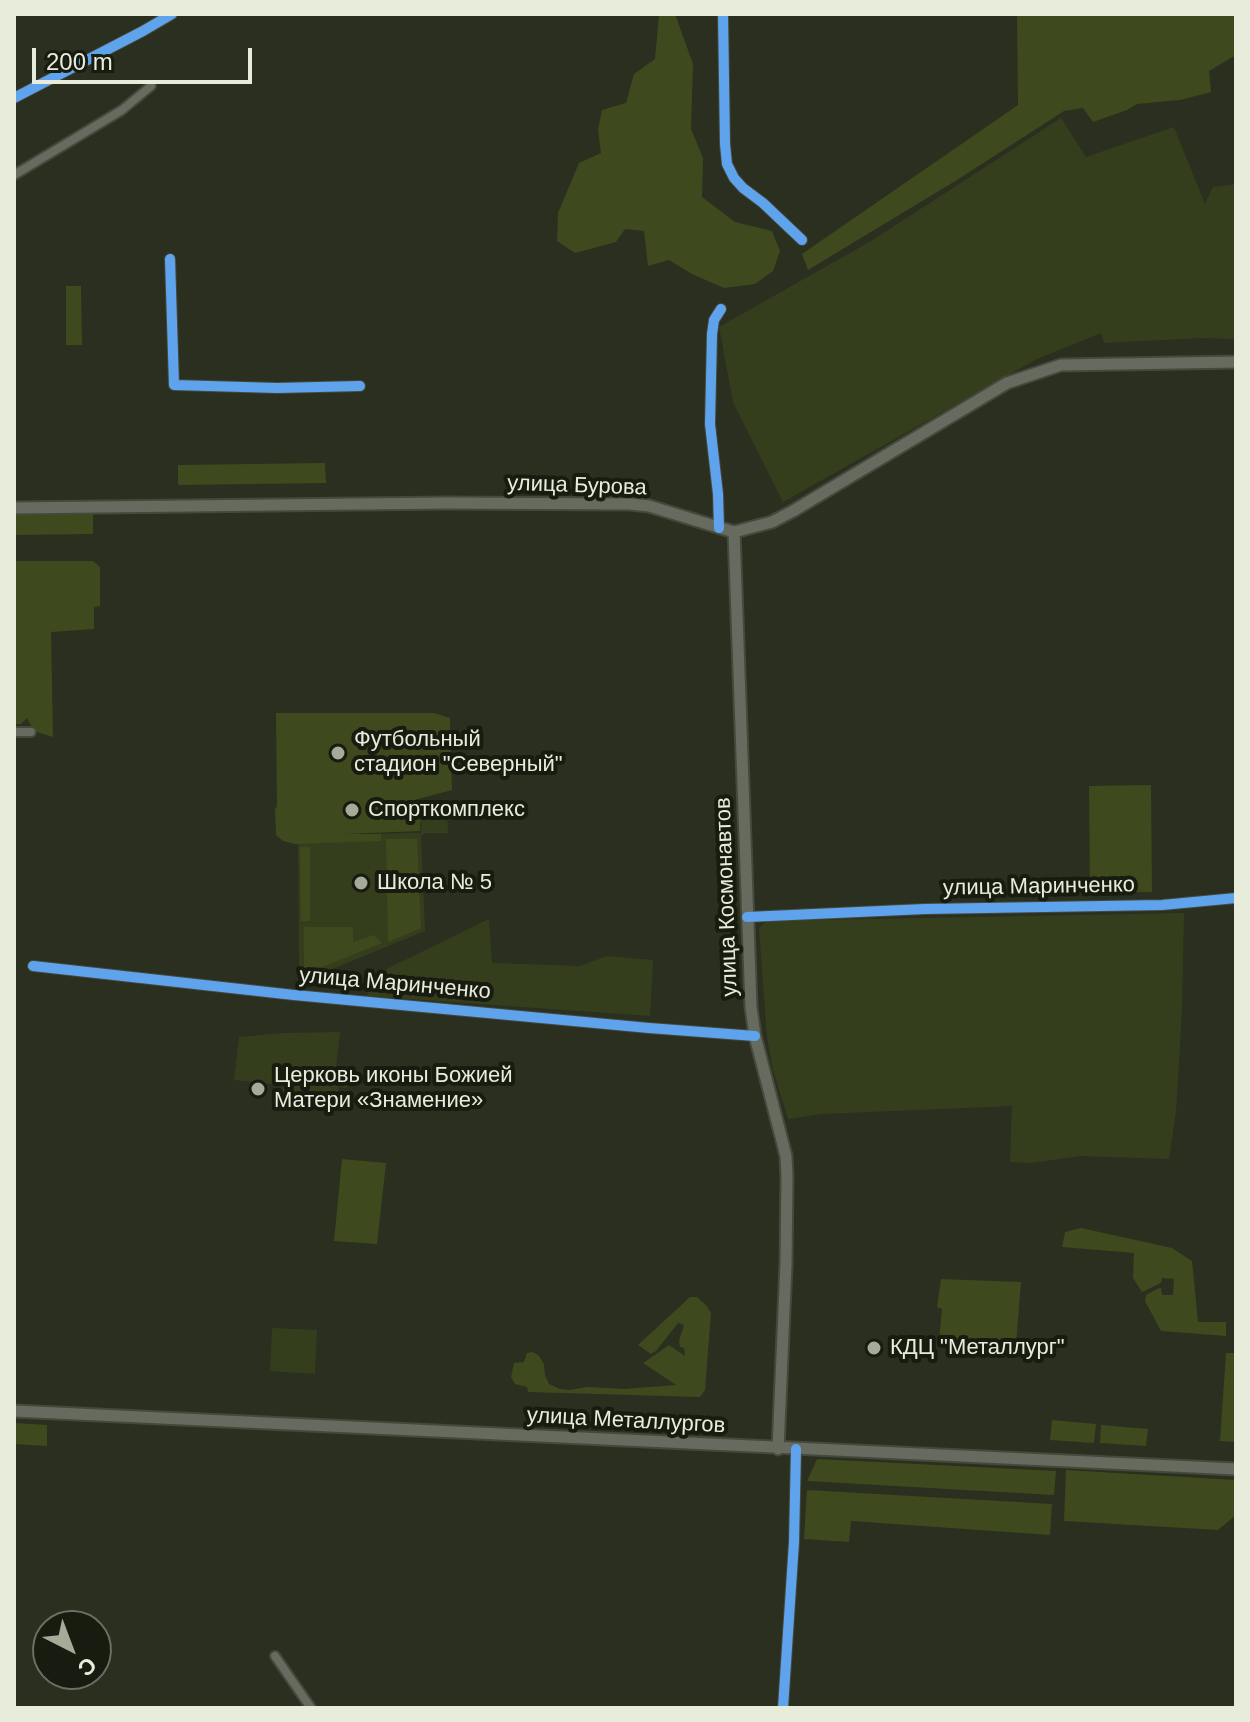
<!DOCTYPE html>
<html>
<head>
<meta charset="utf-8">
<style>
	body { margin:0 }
	#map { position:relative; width:1250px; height:1722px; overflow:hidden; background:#2a2f1f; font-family:Arial,sans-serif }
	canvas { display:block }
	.frame { position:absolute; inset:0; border:16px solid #e7ecdb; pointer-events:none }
	.north { position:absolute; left:32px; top:1610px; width:80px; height:80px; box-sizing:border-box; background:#181b0f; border:2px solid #6b6f61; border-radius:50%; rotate:138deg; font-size:22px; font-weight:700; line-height:32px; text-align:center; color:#e7ecdb }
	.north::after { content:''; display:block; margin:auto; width:28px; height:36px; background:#a5aa99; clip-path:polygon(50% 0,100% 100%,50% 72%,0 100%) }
	.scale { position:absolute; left:32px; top:48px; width:220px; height:36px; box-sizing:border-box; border:4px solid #e7ecdb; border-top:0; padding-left:10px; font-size:24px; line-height:28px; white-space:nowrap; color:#e7ecdb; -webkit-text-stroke:6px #181b0f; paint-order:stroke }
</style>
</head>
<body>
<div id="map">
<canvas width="1250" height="1722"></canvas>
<div class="frame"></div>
<div class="north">С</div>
<div class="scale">200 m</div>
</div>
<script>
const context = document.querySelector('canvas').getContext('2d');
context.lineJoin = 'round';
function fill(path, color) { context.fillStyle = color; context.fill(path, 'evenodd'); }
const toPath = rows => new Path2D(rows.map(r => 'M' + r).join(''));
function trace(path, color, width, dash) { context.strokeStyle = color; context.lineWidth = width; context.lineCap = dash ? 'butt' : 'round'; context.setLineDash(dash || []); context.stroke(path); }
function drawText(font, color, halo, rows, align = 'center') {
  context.font = font + ' Arial,sans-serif'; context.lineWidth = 8; context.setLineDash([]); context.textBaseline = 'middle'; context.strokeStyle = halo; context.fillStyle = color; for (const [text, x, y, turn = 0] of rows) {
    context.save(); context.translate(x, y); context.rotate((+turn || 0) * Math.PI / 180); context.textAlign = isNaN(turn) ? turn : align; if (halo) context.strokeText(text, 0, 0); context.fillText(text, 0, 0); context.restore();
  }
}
fill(toPath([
	[1061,118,1086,157,1174,127,1205,204,1213,187,1236,184,1236,339,1201,338,1104,343,1101,333,1037,359,783,502,733,402,719,327,871,241],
	[422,810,447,811,448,833,426,833,421,836,425,931,320,974,299,973,298,835,421,833],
	[1184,913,1182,1011,1176,1112,1169,1159,1081,1156,1031,1163,1010,1162,1012,1106,822,1114,788,1119,773,1070,767,1038,759,928,766,921],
	[489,919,492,963,580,966,607,956,653,960,650,1016,367,996,370,977],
	[340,1032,336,1067,349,1069,347,1088,339,1087,338,1096,329,1095,328,1098,301,1095,300,1099,282,1097,283,1085,234,1080,239,1037,282,1033],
	[272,1328,317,1330,315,1374,270,1371]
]), '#353e1c');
fill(toPath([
	[659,14,675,14,693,64,691,129,703,158,702,197,735,222,772,231,780,251,773,271,755,284,724,288,692,274,669,260,648,266,644,231,625,229,616,242,575,253,557,241,558,213,579,163,601,153,598,130,602,110,626,103,634,74,655,59],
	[1017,14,1236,14,1236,55,1209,71,1211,92,1180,100,1137,104,1127,110,1093,122,1083,108,1064,111,957,180,808,270,802,254,1018,105],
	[81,286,82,345,66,345,66,286],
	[325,463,326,483,178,485,178,465],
	[93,514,93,534,14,535,14,515],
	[14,561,93,561,100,567,100,606,94,607,94,629,51,632,53,737,34,731,27,718,21,724,14,724],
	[276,713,434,713,450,718,452,790,414,800,415,809,421,810,420,831,343,834,381,834,381,841,295,844,283,841,276,835,275,808,277,807],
	[1151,785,1152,892,1090,893,1089,786],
	[386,839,417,839,421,928,388,942],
	[300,847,310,847,310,921,301,921],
	[304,927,353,927,353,942,374,935,382,943,320,968,304,968],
	[342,1159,386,1163,377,1244,334,1241],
	[1081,1228,1172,1248,1192,1261,1198,1322,1226,1322,1226,1336,1161,1331,1145,1301,1146,1295,1159,1288,1161,1288,1162,1295,1173,1295,1174,1279,1162,1278,1161,1283,1142,1292,1133,1278,1134,1253,1062,1247,1065,1232],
	[941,1279,1021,1282,1016,1345,939,1341,942,1309,937,1307],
	[690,1297,697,1297,706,1305,711,1313,705,1390,700,1397,528,1392,527,1387,515,1384,511,1377,514,1363,524,1362,527,1353,533,1352,539,1356,544,1364,545,1375,549,1384,560,1389,570,1390,587,1387,624,1389,676,1385,643,1363,669,1345,685,1356,684,1348,680,1347,679,1341,684,1325,678,1323,656,1351,651,1354,638,1345],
	[1226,1353,1236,1353,1236,1442,1220,1441],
	[1052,1420,1096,1424,1094,1443,1050,1440],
	[14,1423,47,1425,47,1446,14,1444],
	[1101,1425,1148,1429,1146,1446,1100,1443],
	[817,1459,1056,1471,1054,1495,807,1481],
	[1066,1470,1236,1480,1236,1515,1218,1530,1064,1521],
	[807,1490,1052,1504,1050,1535,851,1521,849,1542,804,1539]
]), '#3f491e');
const minor = toPath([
	[723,14,725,144,727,164,734,178,743,188,763,203,802,240],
	[14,98,143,31,172,14],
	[14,175,122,110,151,86],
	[170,259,174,385,277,388,360,386],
	[719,528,718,494,710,424,712,334,714,320,721,309],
	[14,732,31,732],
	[747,917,925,909,1162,905,1236,898],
	[33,966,294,995,649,1028,755,1036],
	[275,1656,311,1708],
	[783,1708,794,1542,796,1449]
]);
const secondary = toPath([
	[14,508,446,503,630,504,649,506,734,532,772,522,793,511,1007,383,1061,365,1236,362],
	[734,532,751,1007,755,1036,786,1156,787,1177,786,1264,778,1449],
	[14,1411,1236,1469]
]);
trace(minor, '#45493c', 12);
trace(secondary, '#45493c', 15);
trace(minor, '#676b5f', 8);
trace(secondary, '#676b5f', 11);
trace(toPath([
	[723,14,725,144,727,164,734,178,743,188,763,203,802,240],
	[14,98,143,31,172,14],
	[170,259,174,385,277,388,360,386],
	[719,528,718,494,710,424,712,334,714,320,721,309],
	[747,917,925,909,1162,905,1236,898],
	[33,966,294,995,649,1028,755,1036],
	[783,1708,794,1542,796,1449]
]), '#60a3ed', 10);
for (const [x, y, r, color] of [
	[338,753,8,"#a5aa99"],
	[352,810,8,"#a5aa99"],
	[361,883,8,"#a5aa99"],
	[258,1089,8,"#a5aa99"],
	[874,1348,8,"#a5aa99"]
]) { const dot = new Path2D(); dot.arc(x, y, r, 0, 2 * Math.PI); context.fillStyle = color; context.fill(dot); trace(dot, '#181b0f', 3); }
drawText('22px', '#e7ecdb', '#181b0f', [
	["улица Бурова",577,486,2],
	["улица Маринченко",1039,887,-1],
	["улица Космонавтов",727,897,-92],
	["улица Маринченко",395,984,5],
	["улица Металлургов",626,1421,3]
]);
drawText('22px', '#e7ecdb', '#181b0f', [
	["Футбольный",354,740],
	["стадион \"Северный\"",354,765],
	["Спорткомплекс",368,810],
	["Школа № 5",377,883],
	["Церковь иконы Божией",274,1076],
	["Матери «Знамение»",274,1101],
	["КДЦ \"Металлург\"",890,1348]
], 'left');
</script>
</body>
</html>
